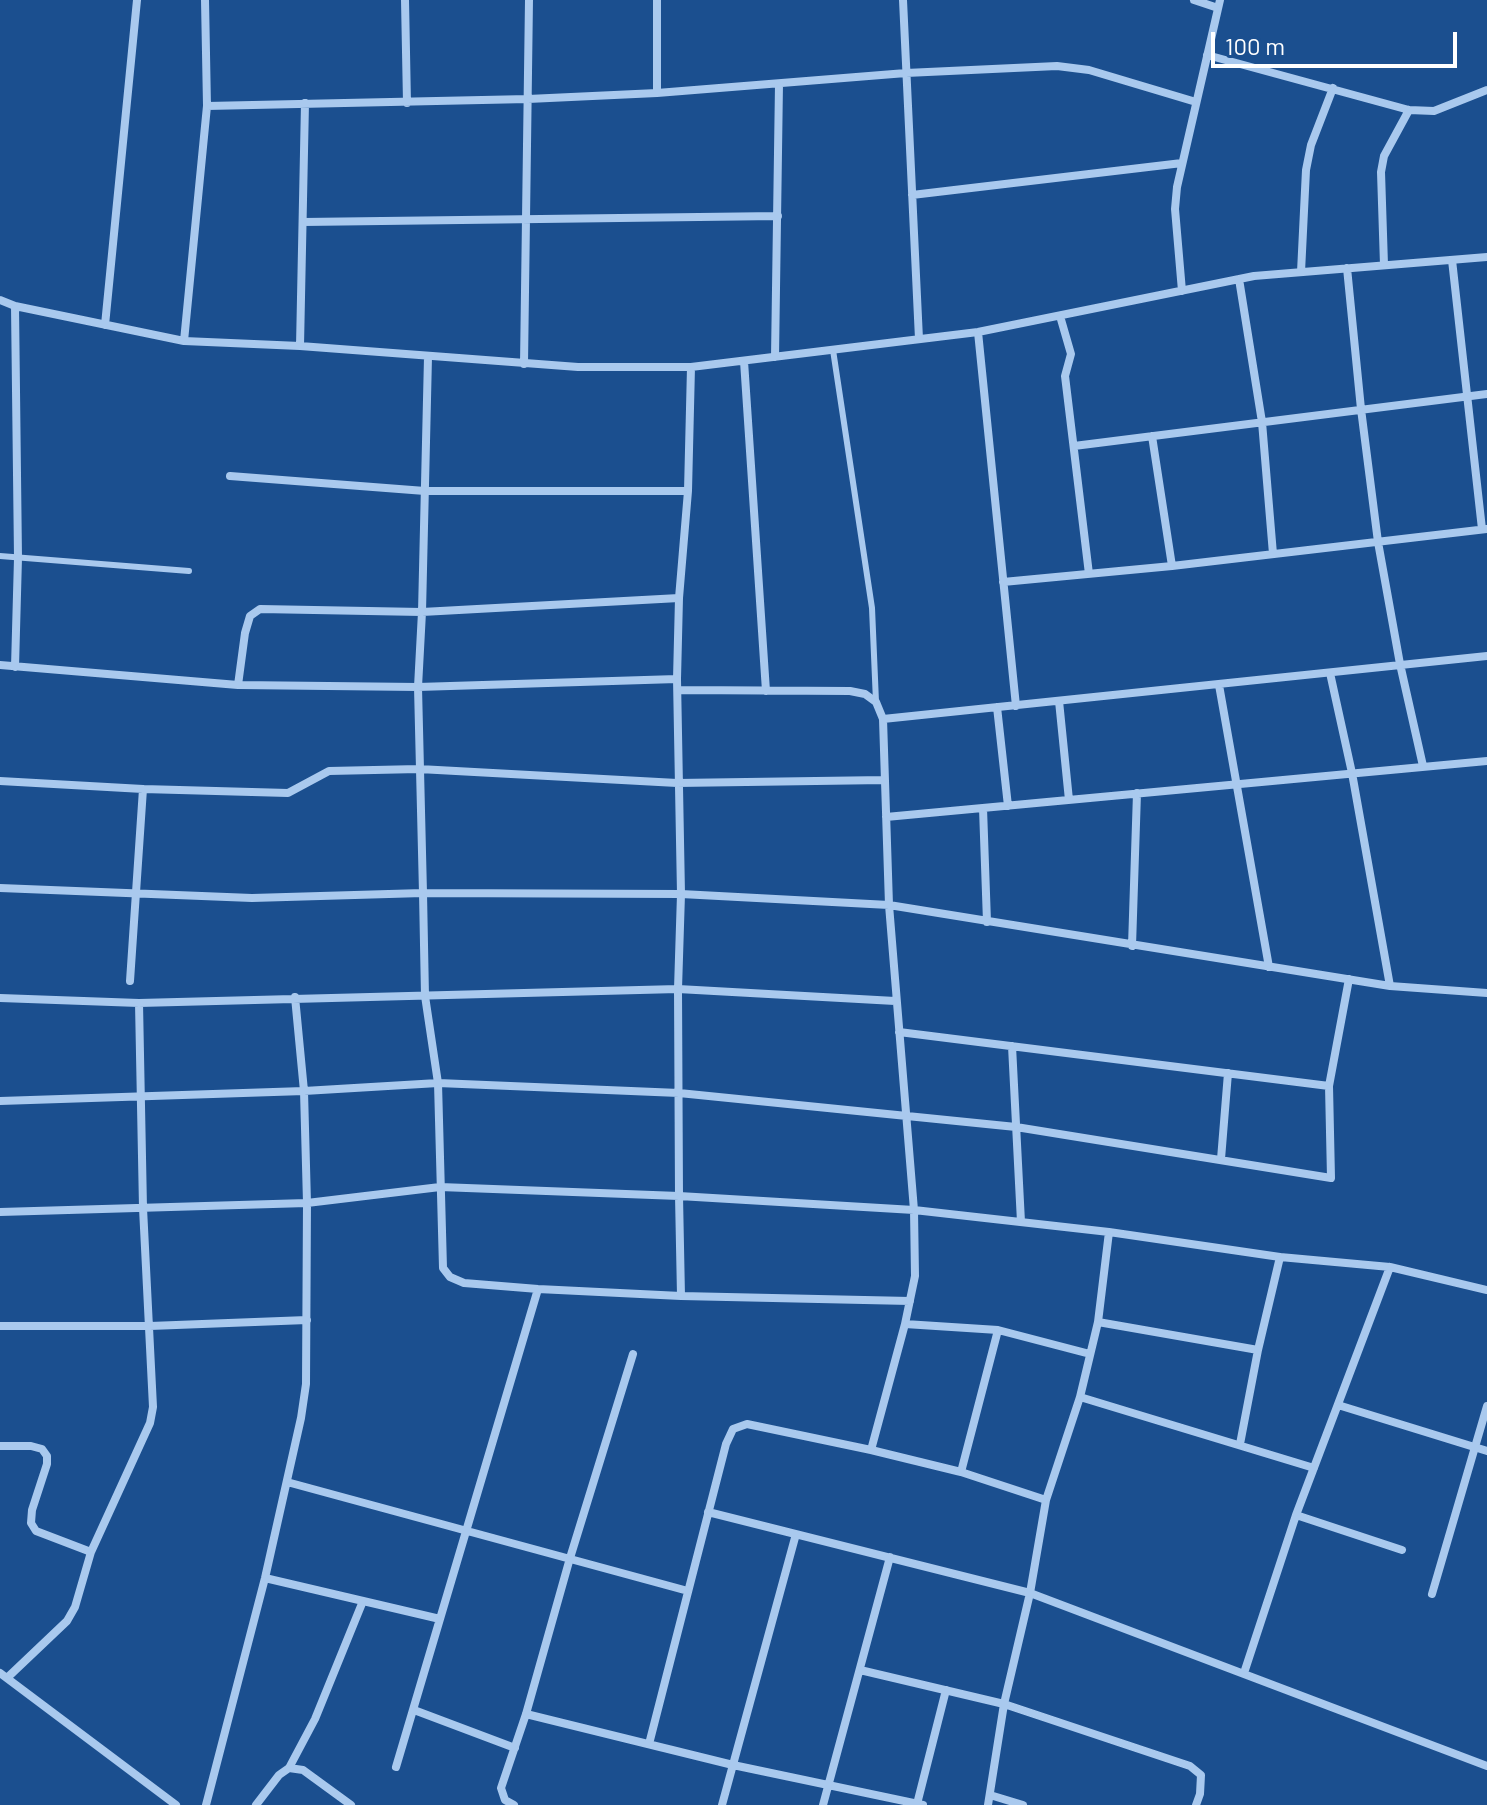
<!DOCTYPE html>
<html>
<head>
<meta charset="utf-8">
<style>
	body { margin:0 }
	#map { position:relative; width:1487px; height:1805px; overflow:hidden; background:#1b4f8f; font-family:Barlow,sans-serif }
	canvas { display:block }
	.scale { position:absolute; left:1211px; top:32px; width:246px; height:36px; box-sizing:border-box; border:4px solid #fff; border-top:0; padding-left:10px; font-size:24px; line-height:28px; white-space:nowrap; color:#fff; -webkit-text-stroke:6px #1b4f8f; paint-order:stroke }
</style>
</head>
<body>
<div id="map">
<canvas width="1487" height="1805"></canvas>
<div class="scale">100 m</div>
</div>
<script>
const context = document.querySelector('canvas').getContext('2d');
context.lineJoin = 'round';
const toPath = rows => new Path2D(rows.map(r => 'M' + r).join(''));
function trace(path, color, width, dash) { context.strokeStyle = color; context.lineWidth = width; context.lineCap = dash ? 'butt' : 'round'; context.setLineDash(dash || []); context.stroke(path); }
trace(toPath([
	[833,350,872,608,876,702],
	[0,556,189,571]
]), '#a9c9ee', 6);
trace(toPath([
	[405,0,407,103],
	[657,0,657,93],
	[903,0,919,339],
	[1194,0,1218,8],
	[1207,55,1409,110,1434,111,1487,90],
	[207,106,528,99,657,93,906,73,1057,66,1089,70,1196,102],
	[912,195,1182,163],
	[303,222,778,216],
	[1452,260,1482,529],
	[1384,265,1381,172,1384,156,1409,110],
	[1347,268,1361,409,1378,542,1400,664,1423,766],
	[1301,272,1306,170,1311,145,1333,88],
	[1239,279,1262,422,1273,554],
	[1182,291,1175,209,1177,187,1220,0],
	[0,300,15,306,184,341,300,346,578,367,691,367,978,332,1254,276,1487,257],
	[15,306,18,558,15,667],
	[1060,316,1071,354,1065,376,1089,574],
	[105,325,137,0],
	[978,332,1016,706],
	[184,341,207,106,205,0],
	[300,346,305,103],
	[428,357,422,612,418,687,423,893,681,894,889,905,1390,986,1487,993],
	[775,357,779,84],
	[744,361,766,691],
	[524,364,529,0],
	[691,367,688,491,679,598,677,679,681,894,678,989,679,1196,914,1210,1109,1232],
	[1152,436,1172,566],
	[1074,446,1487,394],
	[230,476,425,491,688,491],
	[1003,582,1172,566,1487,529],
	[0,665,238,685,418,687,677,679],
	[1330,673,1352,773,1390,986],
	[238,685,245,633,250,616,260,609,422,612,679,598],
	[1219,685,1269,967],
	[678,690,850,691,865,694,876,702,883,719,889,905,914,1210,915,1276,905,1324,871,1450],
	[1059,701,1069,800],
	[997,707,1008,806],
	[883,719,1487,656],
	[0,781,143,789,288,793,329,771,419,769,677,783,885,780],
	[983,808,987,922],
	[886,817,1487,761],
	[0,888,252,898,423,893,425,996,438,1083,443,1268,450,1277,464,1283,538,1289,681,1296,910,1301],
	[1132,946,1137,793],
	[130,981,143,789],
	[0,998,139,1003,678,989,895,1001],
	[899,1032,1329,1086],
	[1012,1046,1021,1222],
	[0,1101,304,1091,438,1083,679,1093,1016,1127,1331,1178,1329,1086,1349,979],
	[1221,1159,1228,1073],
	[0,1212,307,1203,440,1187,679,1196,681,1296],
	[1098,1322,1258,1350],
	[905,1324,998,1330,1090,1354],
	[0,1326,150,1326,307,1320],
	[1080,1397,1314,1468],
	[1338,1405,1487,1451],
	[1240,1444,1258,1350,1280,1257],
	[0,1446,31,1446,42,1449,47,1456,47,1464,32,1510,31,1523,36,1531,91,1552],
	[961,1472,998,1330],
	[287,1482,688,1591],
	[708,1512,1030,1593,1487,1766],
	[1296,1515,1402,1550],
	[265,1578,440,1619],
	[1432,1594,1487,1406],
	[860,1670,1004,1704,1190,1766,1201,1775,1200,1794,1196,1805],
	[0,1673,176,1805],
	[1244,1673,1296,1515,1390,1267],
	[7,1678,67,1621,75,1607,91,1552,150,1423,153,1407,143,1208,139,1003],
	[414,1710,515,1748],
	[526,1714,733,1765,923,1805],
	[649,1744,726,1444,733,1429,747,1424,871,1450,961,1472,1046,1500],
	[396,1767,538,1289],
	[289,1768,315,1719,363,1601],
	[990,1795,1023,1805],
	[917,1804,946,1690],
	[206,1805,265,1578,301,1418,306,1384,307,1203,304,1091,295,997],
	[256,1805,279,1775,289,1768,303,1770,351,1805],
	[514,1805,505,1800,501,1788,526,1714,570,1558,633,1354],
	[722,1805,796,1534],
	[823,1805,890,1557],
	[988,1805,1004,1704,1030,1593,1046,1500,1080,1397,1098,1322,1109,1232,1280,1257,1390,1267,1487,1290]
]), '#a9c9ee', 8);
</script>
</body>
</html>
